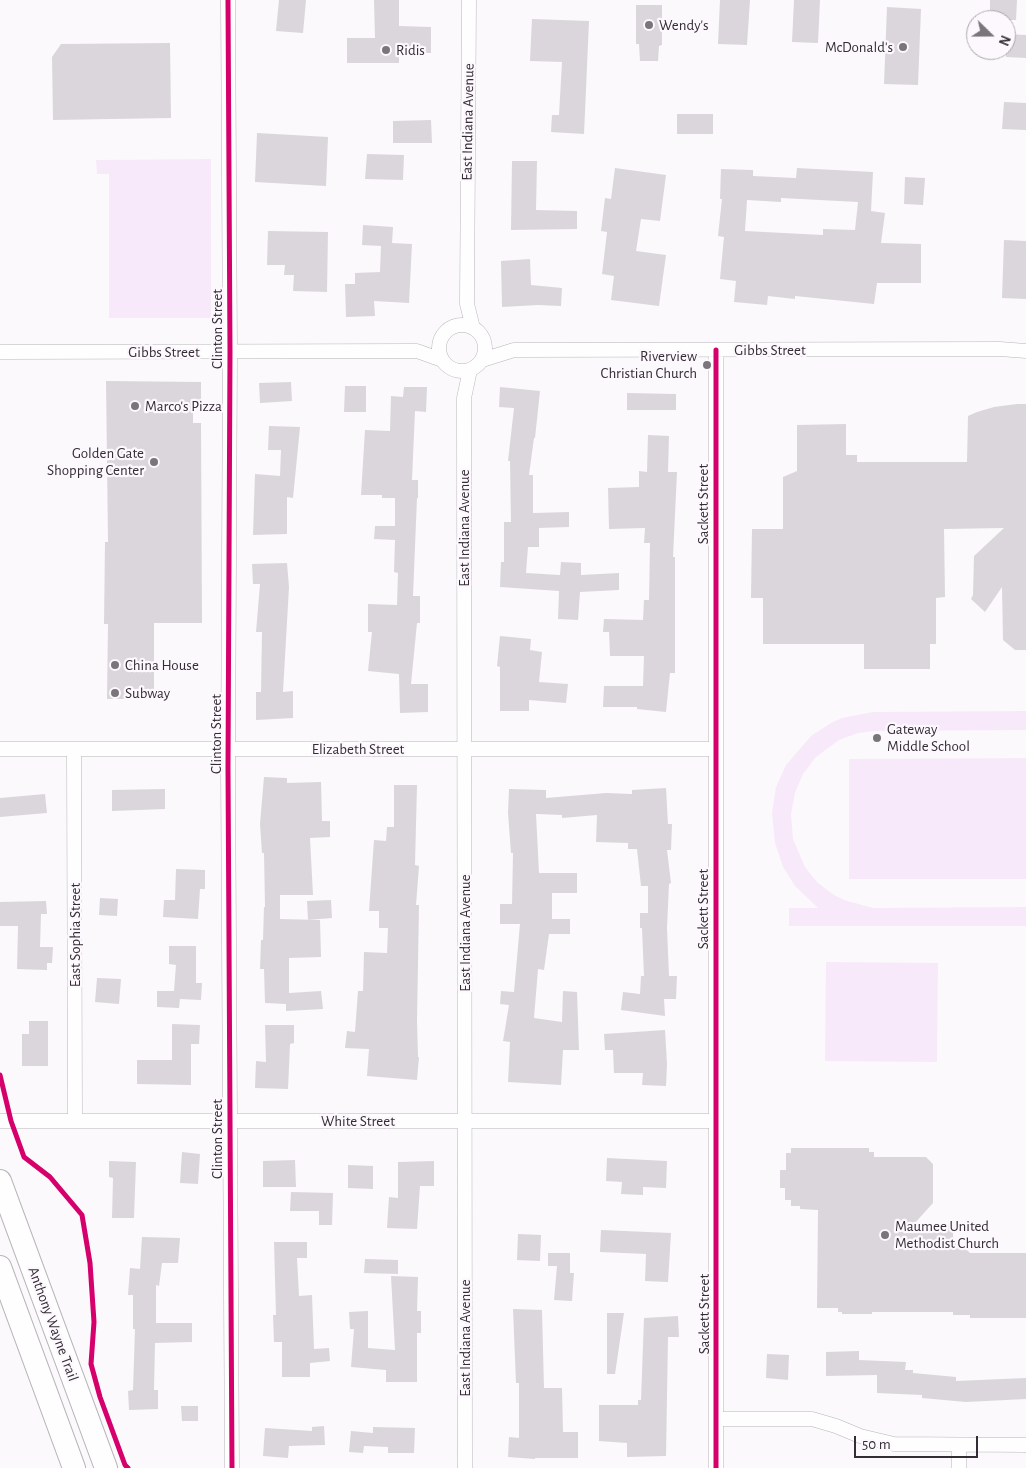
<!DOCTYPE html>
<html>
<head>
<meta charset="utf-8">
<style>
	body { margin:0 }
	#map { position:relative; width:1026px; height:1468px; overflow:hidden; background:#fbf9fc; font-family:"Alegreya Sans",sans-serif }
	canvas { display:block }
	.north { position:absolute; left:966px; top:10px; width:50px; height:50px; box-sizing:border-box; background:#fcf8fd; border:1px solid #aca7ad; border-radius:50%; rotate:112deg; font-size:14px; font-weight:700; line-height:20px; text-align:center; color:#342d35 }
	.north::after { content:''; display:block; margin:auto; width:18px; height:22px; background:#7a747b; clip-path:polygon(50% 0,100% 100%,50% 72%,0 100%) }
	.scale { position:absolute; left:854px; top:1436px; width:124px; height:22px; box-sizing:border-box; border:2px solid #342d35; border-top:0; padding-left:6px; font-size:15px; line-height:18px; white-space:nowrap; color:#342d35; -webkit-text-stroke:4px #fcf8fd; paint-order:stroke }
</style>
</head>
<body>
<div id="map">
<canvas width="1026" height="1468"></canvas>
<div class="north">N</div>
<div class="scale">50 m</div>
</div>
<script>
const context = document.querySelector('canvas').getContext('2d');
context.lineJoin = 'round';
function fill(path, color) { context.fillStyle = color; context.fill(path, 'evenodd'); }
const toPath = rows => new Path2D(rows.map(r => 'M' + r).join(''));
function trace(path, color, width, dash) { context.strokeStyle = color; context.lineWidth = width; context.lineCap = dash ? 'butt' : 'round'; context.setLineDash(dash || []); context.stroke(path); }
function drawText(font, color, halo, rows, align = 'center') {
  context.font = font + ' "Alegreya Sans",sans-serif'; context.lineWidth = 4.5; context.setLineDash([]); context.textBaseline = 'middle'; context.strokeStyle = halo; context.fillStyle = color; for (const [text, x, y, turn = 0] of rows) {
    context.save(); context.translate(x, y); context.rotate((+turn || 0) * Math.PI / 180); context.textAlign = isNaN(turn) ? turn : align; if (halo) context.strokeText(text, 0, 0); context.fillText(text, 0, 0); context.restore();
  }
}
fill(toPath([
	[211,159,211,318,109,318,109,174,97,174,96,160],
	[1026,711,1026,730,874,731,858,733,839,740,816,757,803,774,795,793,791,814,793,839,805,867,817,882,834,895,844,900,873,908,1026,907,1026,926,789,926,789,908,818,908,795,886,783,867,775,843,772,813,776,787,786,765,811,736,831,723,842,718,873,712],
	[1026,758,1026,879,849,879,849,759],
	[826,962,938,963,937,1062,825,1061]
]), '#f8e9fa');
fill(toPath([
	[279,0,306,0,303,33,276,31],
	[374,0,399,0,399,26,431,27,431,53,399,53,399,63,347,63,347,38,375,38],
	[720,0,750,0,747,45,718,44],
	[794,0,820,0,818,43,792,42],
	[990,0,1017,0,1016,20,990,20],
	[636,5,662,5,662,45,659,46,658,61,640,61,639,44,636,44],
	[887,7,921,9,918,85,884,84],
	[532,19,589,21,584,134,551,132,552,115,559,115,562,62,530,61],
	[1006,34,1026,35,1026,58,1006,57],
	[170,43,171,118,53,120,52,57,61,44],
	[1004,102,1026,103,1026,130,1002,129],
	[677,114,713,114,713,134,677,134],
	[431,120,432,143,393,143,393,121],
	[257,133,328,137,326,186,255,182],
	[367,154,404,155,403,180,365,179],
	[512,161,537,161,536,210,577,211,577,229,511,230],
	[615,168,666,175,660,221,641,219,636,251,666,255,659,306,611,300,614,276,602,274,607,232,601,231,605,198,611,199],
	[797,168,873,172,871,211,885,213,881,243,921,244,921,283,877,283,874,304,795,296,795,299,768,296,767,305,734,302,736,281,720,279,724,237,718,236,722,199,720,199,721,169,753,170,753,176,796,178],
	[781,198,858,202,855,230,823,229,823,235,745,231,747,200,781,202],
	[905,177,925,178,923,205,904,204],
	[363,225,393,227,392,243,412,244,409,303,374,301,375,316,346,317,345,284,355,284,355,273,380,272,381,246,362,245],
	[268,231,328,232,327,292,293,291,294,275,284,275,285,265,267,265],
	[1004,240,1026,241,1026,299,1002,298],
	[530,259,531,285,562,288,561,306,538,305,502,307,501,261],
	[106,381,201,382,201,405,193,405,193,423,201,423,202,623,154,623,154,699,107,699,108,624,104,624,105,542,108,542],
	[291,382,292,401,260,403,259,383],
	[345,386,366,386,366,412,344,412],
	[404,387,427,387,426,412,415,411,412,480,418,480,418,498,417,498,413,596,420,596,420,623,417,623,411,684,428,684,428,712,400,713,399,674,368,671,372,632,368,632,368,604,397,605,398,573,394,572,395,540,374,539,375,526,395,526,395,498,382,498,382,495,361,495,365,430,390,431,391,396,403,397],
	[500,387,540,391,535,438,534,438,529,475,533,475,533,513,569,512,569,527,539,528,539,547,528,547,526,573,560,575,561,562,581,563,581,575,619,573,619,590,580,592,578,620,558,619,559,591,500,587,501,562,504,562,504,522,511,522,510,461,508,461,514,408,499,407],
	[627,393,676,394,676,410,627,410],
	[1017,404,1026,404,1026,650,1015,650,1003,640,1002,587,985,612,971,599,973,595,974,556,1004,528,944,529,945,597,936,598,936,644,930,644,930,669,864,669,864,644,763,644,763,598,751,598,752,529,783,529,783,477,797,471,797,425,846,424,846,455,857,455,857,462,967,462,968,416,977,412,994,407],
	[269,426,300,427,293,498,287,497,287,534,253,535,255,474,280,476,281,450,268,450],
	[648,435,669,436,668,472,677,472,673,557,675,557,675,673,670,673,666,712,637,709,637,707,603,707,604,686,643,686,644,656,610,656,609,632,603,632,604,619,643,620,644,600,649,600,650,543,644,543,645,528,609,529,608,488,639,487,639,471,647,472],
	[287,563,289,587,283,692,293,691,293,718,256,720,256,692,261,692,262,632,256,632,260,584,253,584,252,564],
	[500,636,531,639,530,650,542,652,539,682,568,684,566,703,529,700,529,711,500,711,500,667,497,666],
	[264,777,287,778,287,783,321,782,322,821,330,821,330,837,310,838,313,895,280,895,280,919,320,920,321,957,289,958,289,993,321,991,323,1009,286,1011,286,1004,265,1003,264,969,260,969,261,940,263,940,264,907,265,907,264,853,262,853,260,824],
	[394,785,417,785,415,865,419,866,416,905,419,905,417,1020,418,1057,419,1057,417,1080,367,1076,369,1049,345,1048,347,1031,355,1032,358,991,363,991,364,952,387,953,388,928,379,928,379,911,369,911,374,840,386,841,387,827,394,827],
	[666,788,668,824,672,824,671,850,667,850,671,883,669,884,667,928,669,976,677,976,676,999,664,999,665,1016,621,1010,623,992,640,994,641,976,644,976,642,928,640,928,640,913,648,913,648,886,641,886,637,849,628,849,628,843,596,842,597,815,562,818,562,815,536,814,539,873,577,873,577,893,552,893,552,919,570,919,570,934,549,934,544,970,538,969,534,1018,562,1022,563,991,577,992,579,1050,563,1050,561,1085,508,1082,510,1042,503,1041,509,1005,500,1004,501,991,514,992,520,924,500,924,500,904,512,904,513,853,511,853,508,813,509,789,546,790,546,798,606,793,632,794,632,790],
	[165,789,165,809,112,811,112,790],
	[45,794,47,813,0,817,0,798],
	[176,869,205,870,205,889,200,889,198,919,163,917,164,900,175,900],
	[100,898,118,899,117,916,99,915],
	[331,900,332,918,308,920,307,901],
	[46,901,47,914,41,914,40,947,53,947,52,963,47,963,47,970,17,969,18,926,0,926,0,902],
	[169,946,196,946,196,983,202,983,201,1000,180,999,179,1008,157,1007,157,991,174,991,176,965,169,964],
	[97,978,121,979,119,1004,95,1002],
	[29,1021,48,1021,48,1066,22,1066,22,1034,29,1034],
	[172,1024,200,1025,199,1044,191,1044,191,1085,137,1084,137,1060,172,1060],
	[265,1025,294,1025,294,1043,290,1044,288,1089,255,1088,256,1061,266,1062],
	[665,1030,667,1064,666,1086,642,1085,643,1073,614,1073,613,1050,605,1050,604,1034],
	[791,1148,869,1148,869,1152,874,1152,874,1157,926,1157,933,1164,933,1203,913,1225,953,1225,953,1237,970,1253,1026,1253,1026,1318,970,1318,970,1315,953,1315,953,1312,872,1312,872,1314,842,1314,842,1312,838,1312,838,1308,817,1308,818,1210,800,1209,800,1206,791,1206,791,1200,785,1200,785,1188,780,1188,780,1170,786,1170,786,1153,791,1153],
	[182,1152,200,1154,198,1184,180,1183],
	[607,1158,667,1161,666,1188,643,1187,643,1195,621,1194,622,1182,606,1181],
	[295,1160,296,1187,263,1187,263,1161],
	[109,1161,136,1162,134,1218,112,1218,113,1178,109,1177],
	[434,1161,434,1186,420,1186,417,1229,387,1228,389,1197,398,1198,398,1162],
	[348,1165,373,1166,373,1189,348,1188],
	[291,1192,333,1193,332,1225,319,1225,319,1211,290,1211],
	[601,1230,671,1233,668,1282,645,1281,646,1254,600,1252],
	[518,1234,541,1235,540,1261,517,1260],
	[142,1237,180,1238,178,1263,162,1263,159,1286,156,1285,156,1323,192,1323,192,1342,155,1343,154,1390,158,1390,158,1409,129,1410,128,1391,133,1390,135,1329,133,1329,133,1295,128,1295,130,1268,140,1269],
	[274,1242,307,1242,307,1258,297,1258,299,1296,312,1295,314,1349,329,1348,330,1361,310,1363,310,1377,282,1377,282,1342,274,1342,273,1315,276,1315],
	[548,1253,570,1253,570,1273,574,1273,572,1301,554,1300,557,1266,548,1266],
	[365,1259,398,1260,398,1274,364,1273],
	[391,1276,418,1277,417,1311,421,1311,421,1333,417,1333,417,1382,386,1382,386,1370,351,1367,354,1329,350,1329,349,1312,368,1311,368,1348,395,1350],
	[513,1309,542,1310,544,1388,562,1388,563,1432,578,1432,578,1458,535,1458,535,1459,508,1457,509,1437,519,1438,519,1383,516,1383],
	[607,1313,624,1313,615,1374,607,1374],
	[678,1316,679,1337,668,1337,666,1456,627,1457,627,1443,599,1441,599,1405,638,1405,638,1400,641,1400,644,1318],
	[859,1351,859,1360,906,1362,905,1370,913,1370,913,1373,956,1377,956,1381,1026,1378,1026,1399,966,1402,922,1398,922,1395,877,1393,877,1375,826,1376,826,1352],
	[767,1354,789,1355,788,1380,766,1378],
	[181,1406,198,1406,198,1421,182,1421],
	[324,1426,325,1445,289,1446,288,1458,263,1456,265,1428,312,1431,312,1427],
	[373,1427,415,1428,414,1453,388,1453,388,1447,364,1446,363,1453,349,1452,351,1431,373,1433]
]), '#dbd6dc');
const minor = toPath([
	[228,0,230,352,228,767,232,1468],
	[469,0,467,304,473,328],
	'439 348a23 23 0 1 1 46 0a23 23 0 1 1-46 0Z',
	[0,352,417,351,442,360],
	[482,360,514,350,1000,349,1026,351],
	[0,749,716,749],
	[74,750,75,1121],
	[0,1121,715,1121],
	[717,1419,812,1419,836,1426,860,1436,894,1444,1026,1445],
	[465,1468,464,398,470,370],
	[716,1468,716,350],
	[959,1468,959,1445]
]);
const trunk = toPath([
	[0,1181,106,1468],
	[0,1267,74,1468]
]);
trace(minor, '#b9b5ba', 15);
trace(trunk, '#b9b5ba', 24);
trace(minor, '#fefeff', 14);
trace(trunk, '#fefeff', 22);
trace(toPath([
	[228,0,230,352,228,767,232,1468],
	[0,1075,11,1121,24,1157,50,1177,82,1215,90,1263,94,1322,91,1364,100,1397,125,1465,128,1468],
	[716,1468,716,350]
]), '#d6006c', 5);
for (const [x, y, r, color] of [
	[649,25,5,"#7a747b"],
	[903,47,5,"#7a747b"],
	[386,50,5,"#7a747b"],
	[707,365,5,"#7a747b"],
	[135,406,5,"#7a747b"],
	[154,462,5,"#7a747b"],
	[115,665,5,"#7a747b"],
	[115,693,5,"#7a747b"],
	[877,738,5,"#7a747b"],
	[885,1235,5,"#7a747b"]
]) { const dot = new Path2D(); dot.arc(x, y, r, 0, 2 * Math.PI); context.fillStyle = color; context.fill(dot); trace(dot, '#fcf8fd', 2); }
drawText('15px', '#342d35', '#fcf8fd', [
	["Wendy's",659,25],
	["McDonald's",893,47,"right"],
	["Ridis",396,50],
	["Riverview",697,356,"right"],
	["Christian Church",697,373,"right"],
	["Marco's Pizza",145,406],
	["Golden Gate",144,453,"right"],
	["Shopping Center",144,470,"right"],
	["China House",125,665],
	["Subway",125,693],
	["Gateway",887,729],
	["Middle School",887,746],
	["Maumee United",895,1226],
	["Methodist Church",895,1243]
], 'left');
drawText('15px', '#342d35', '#fcf8fd', [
	["East Indiana Avenue",468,122,-89],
	["Clinton Street",217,329,-90],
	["Gibbs Street",770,350],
	["Gibbs Street",164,352],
	["Sackett Street",703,504,-90],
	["East Indiana Avenue",464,528,-90],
	["Clinton Street",216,734,-90],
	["Elizabeth Street",358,749],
	["Sackett Street",703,909,-90],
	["East Indiana Avenue",465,933,-90],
	["East Sophia Street",75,935,-90],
	["White Street",358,1121],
	["Clinton Street",217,1139,-90],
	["Sackett Street",704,1314,-90],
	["Anthony Wayne Trail",53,1324,70],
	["East Indiana Avenue",465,1338,-90]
]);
</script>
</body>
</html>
